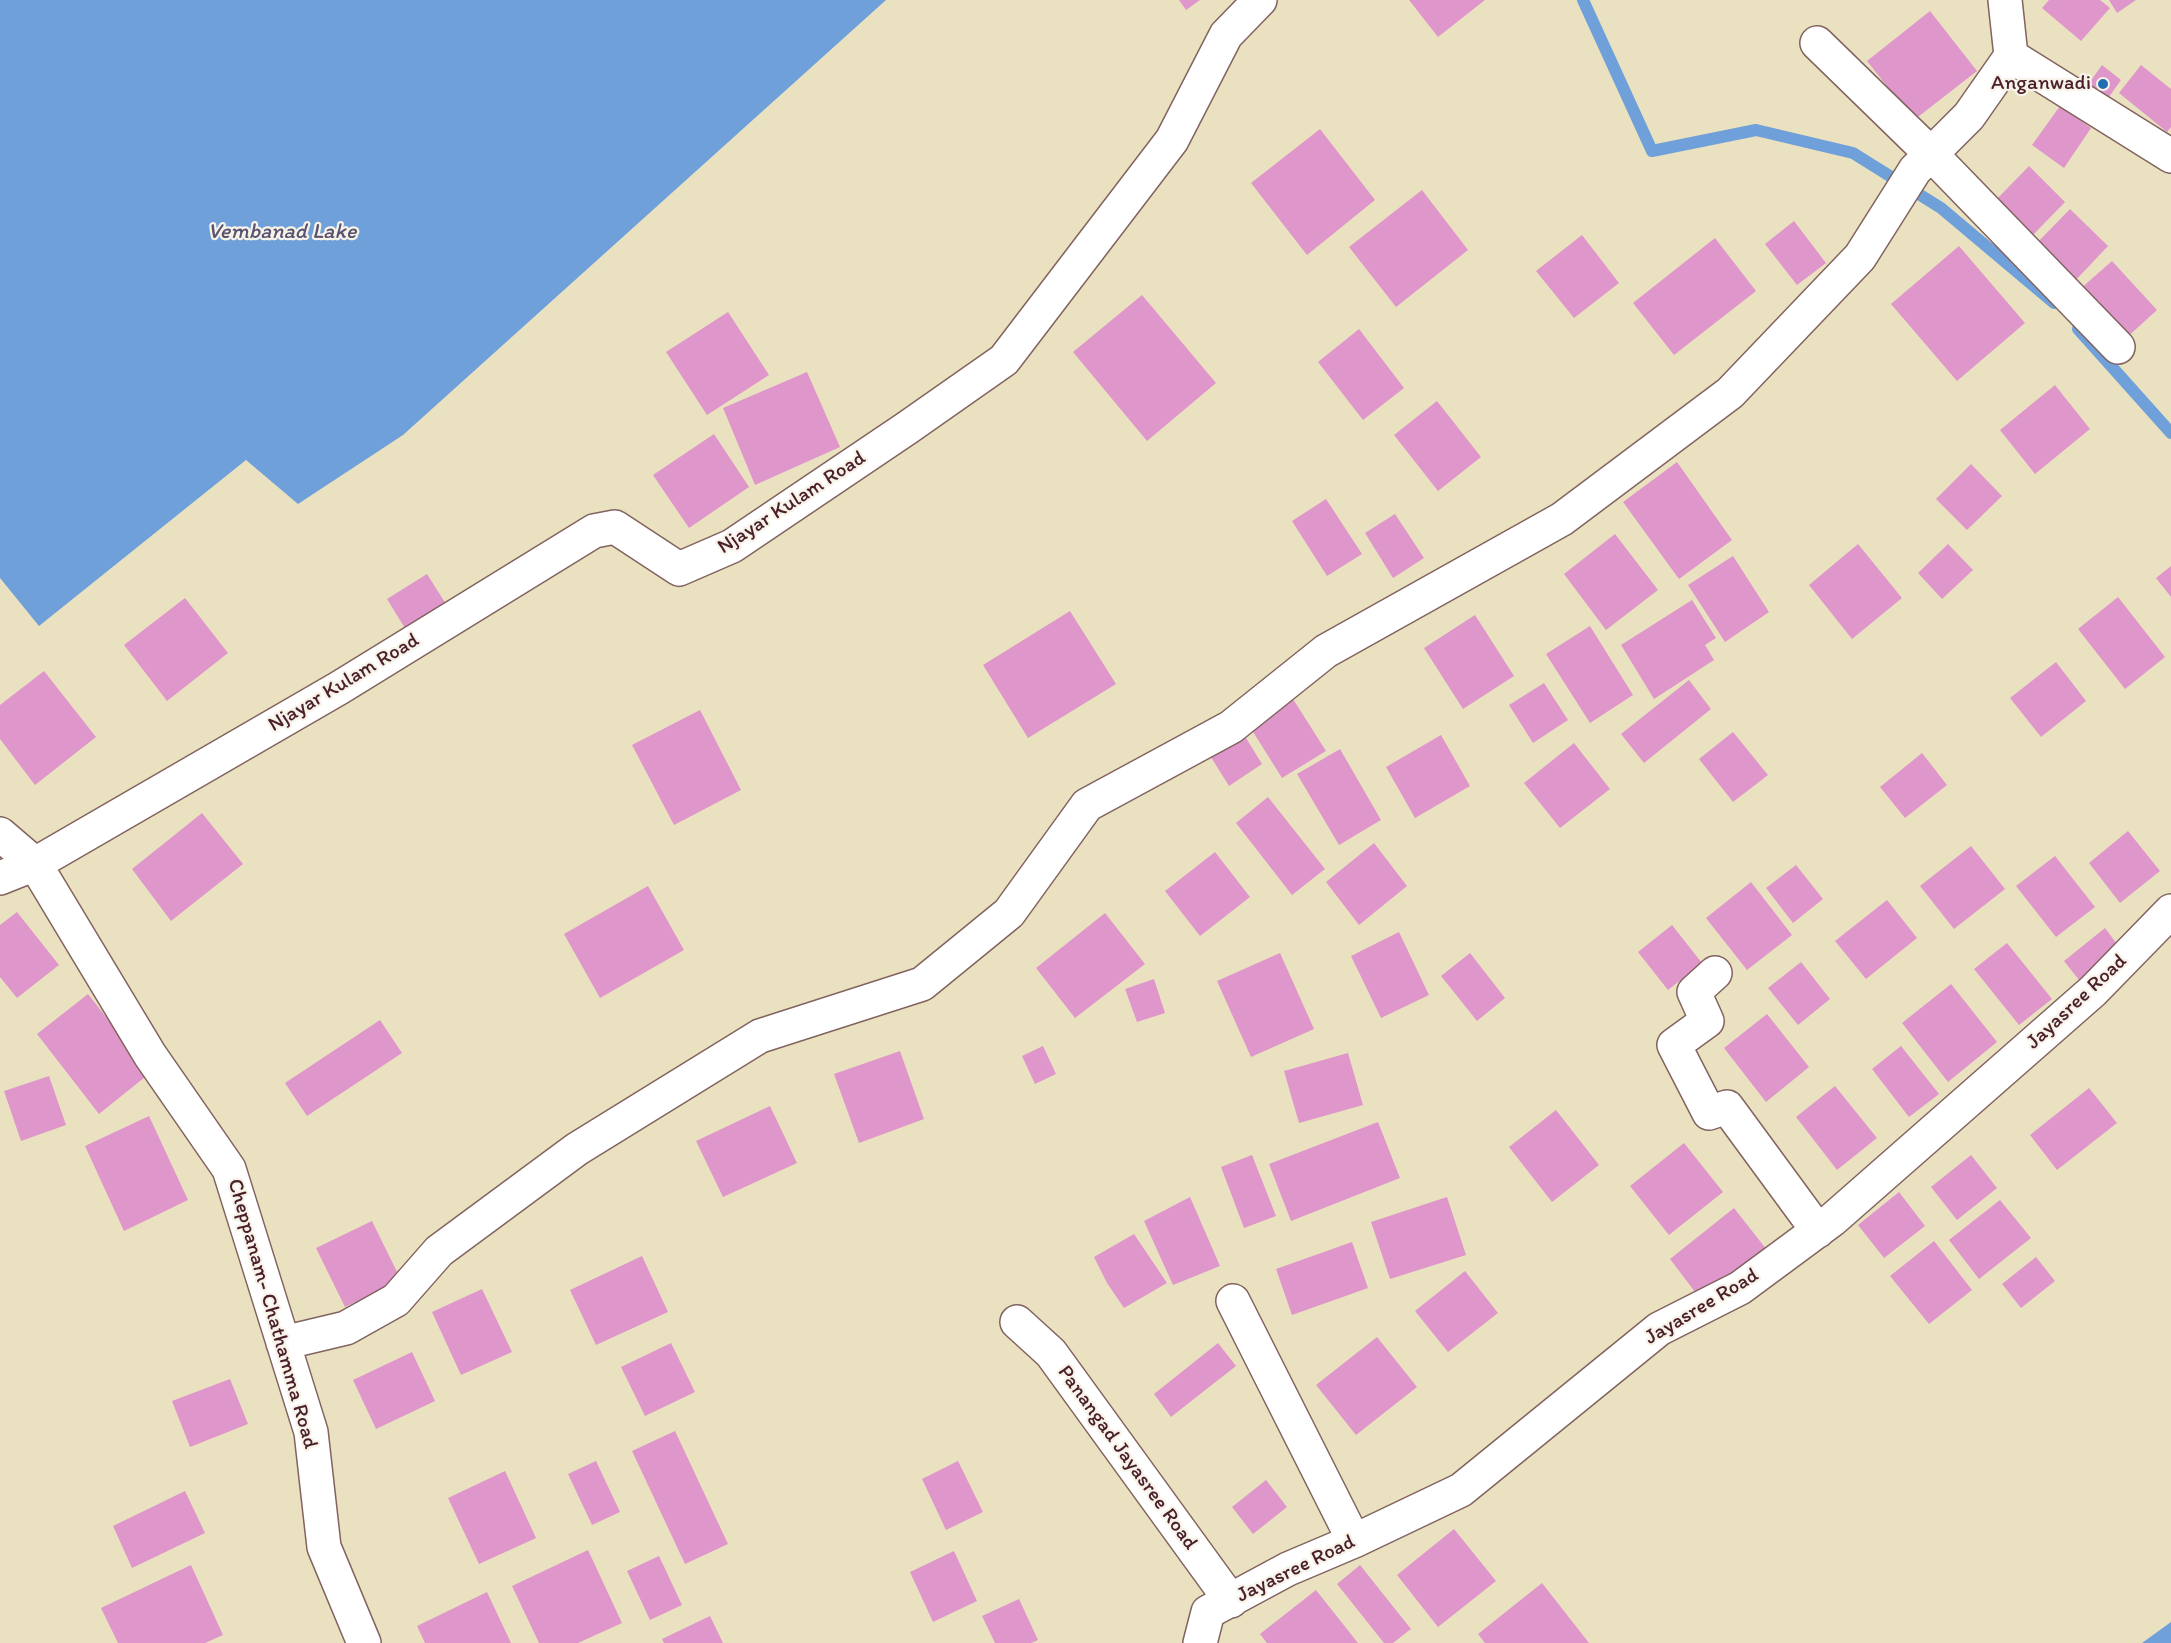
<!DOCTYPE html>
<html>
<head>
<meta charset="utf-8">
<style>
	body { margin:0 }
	canvas { display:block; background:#eae1c0 }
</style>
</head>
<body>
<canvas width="2171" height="1643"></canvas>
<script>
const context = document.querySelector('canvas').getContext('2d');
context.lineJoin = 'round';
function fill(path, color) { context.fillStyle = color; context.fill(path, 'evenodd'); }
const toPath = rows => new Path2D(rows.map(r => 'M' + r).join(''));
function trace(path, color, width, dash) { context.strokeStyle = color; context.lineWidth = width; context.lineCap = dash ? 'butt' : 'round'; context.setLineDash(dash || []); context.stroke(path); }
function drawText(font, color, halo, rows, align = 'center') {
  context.font = font + ' Itim,sans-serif'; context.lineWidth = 4.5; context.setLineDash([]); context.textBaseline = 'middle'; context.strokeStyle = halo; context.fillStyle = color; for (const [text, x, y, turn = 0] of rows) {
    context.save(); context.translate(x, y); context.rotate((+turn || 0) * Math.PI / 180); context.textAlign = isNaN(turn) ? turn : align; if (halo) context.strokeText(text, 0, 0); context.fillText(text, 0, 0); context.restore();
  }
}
fill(toPath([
	[0,0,886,0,403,435,298,504,246,460,39,626,0,578],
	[2171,1622,2171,1643,2142,1643]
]), '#70a0d9');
trace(toPath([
	[1583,0,1652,151,1756,130,1853,153,1941,208,2054,303],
	[2078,329,2171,433]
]), '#70a0d9', 12);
fill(toPath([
	[1179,0,1200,0,1186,10],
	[1409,0,1485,0,1438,37],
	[2049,0,2100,0,2110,8,2081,41,2042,8],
	[2109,0,2136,0,2117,13],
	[1930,11,1977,71,1914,120,1867,61],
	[2102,65,2121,80,2104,104,2085,89],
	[2141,65,2171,89,2171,127,2167,132,2119,93],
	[2060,106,2091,128,2064,168,2032,145],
	[1320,129,1375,200,1307,255,1251,183],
	[2029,166,2065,202,2031,237,1995,201],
	[1422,190,1468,250,1396,307,1349,247],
	[2070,209,2108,246,2072,284,2034,246],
	[1794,221,1826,263,1797,285,1765,244],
	[1582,235,1619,283,1574,318,1536,271],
	[1715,238,1756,291,1674,355,1633,303],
	[1959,246,2025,323,1957,381,1891,304],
	[2112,261,2157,310,2124,340,2079,290],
	[1142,295,1216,383,1147,441,1073,352],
	[728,312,769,375,707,415,666,352],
	[1359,329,1404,388,1363,420,1318,362],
	[807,372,840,447,755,485,723,408],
	[2055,385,2090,429,2035,474,2000,430],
	[1437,401,1481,457,1438,491,1394,435],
	[714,434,749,487,689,528,653,475],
	[1677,462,1732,540,1679,579,1623,502],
	[1971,464,2002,496,1967,530,1936,499],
	[1326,499,1362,554,1327,576,1292,521],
	[1395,514,1424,558,1393,578,1365,533],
	[1615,534,1658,590,1606,630,1564,574],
	[1858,544,1902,598,1852,639,1809,585],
	[1948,544,1973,570,1942,599,1918,573],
	[1733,556,1769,612,1725,642,1688,585],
	[2171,566,2171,597,2156,578],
	[427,574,451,612,411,638,387,599],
	[2118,597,2165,657,2125,689,2078,629],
	[185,598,228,653,167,701,124,645],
	[1692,600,1716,638,1705,645,1714,660,1654,699,1621,645],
	[1070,611,1116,684,1028,738,983,665],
	[1475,615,1514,676,1463,709,1424,648],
	[1590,626,1633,695,1590,723,1546,654],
	[2056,662,2086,701,2041,737,2010,698],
	[44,671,96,737,35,785,0,739,0,705],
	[1689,680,1711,709,1644,763,1621,734],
	[1544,683,1568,720,1533,743,1509,705],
	[1293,699,1326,751,1282,778,1250,727],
	[700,710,741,790,674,825,632,745],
	[1733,732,1768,775,1733,802,1699,759],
	[1243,733,1262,764,1229,786,1209,754],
	[1441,735,1470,786,1415,818,1386,767],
	[1574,743,1610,789,1560,828,1524,783],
	[1340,749,1381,820,1339,845,1297,774],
	[1922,753,1947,785,1905,818,1880,787],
	[1268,797,1325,869,1292,895,1236,823],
	[202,813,243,864,171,921,132,869],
	[2128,831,2160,871,2120,903,2089,863],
	[1374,843,1407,886,1359,925,1326,882],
	[1971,846,2005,889,1954,929,1920,886],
	[1215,852,1250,897,1200,936,1165,891],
	[2055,856,2095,907,2056,937,2016,886],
	[1796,865,1823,899,1793,923,1766,888],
	[1751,882,1792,935,1747,970,1706,918],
	[648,886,684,950,600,998,564,934],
	[1887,900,1917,938,1866,979,1835,941],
	[17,912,59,965,17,998,0,977,0,925],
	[1105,913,1145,964,1075,1018,1036,968],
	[1672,925,1702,963,1668,990,1638,952],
	[2105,928,2120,948,2079,980,2064,961],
	[1399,932,1429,995,1381,1018,1351,956],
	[2007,943,2052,999,2019,1025,1974,969],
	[1280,953,1314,1029,1251,1057,1217,981],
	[1470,953,1505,998,1477,1021,1441,976],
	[1801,962,1830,999,1798,1025,1768,988],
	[1154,979,1165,1013,1137,1022,1125,989],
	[1951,984,1997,1042,1948,1082,1902,1023],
	[88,994,150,1073,99,1114,37,1034],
	[1767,1014,1809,1067,1766,1102,1724,1048],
	[380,1020,402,1053,307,1116,285,1083],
	[1043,1046,1056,1074,1035,1084,1022,1056],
	[1901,1046,1939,1094,1909,1117,1872,1069],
	[900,1051,924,1119,859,1143,834,1074],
	[1348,1053,1363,1105,1299,1123,1284,1071],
	[49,1076,66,1125,21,1141,4,1091],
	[1835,1086,1877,1138,1837,1170,1796,1117],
	[2089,1088,2117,1123,2057,1170,2030,1135],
	[770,1106,797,1163,723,1197,696,1141],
	[1556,1110,1599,1165,1552,1202,1509,1147],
	[149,1116,188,1200,124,1231,85,1146],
	[1378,1122,1400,1178,1291,1221,1269,1164],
	[1684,1143,1723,1192,1669,1235,1630,1186],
	[1252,1155,1276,1216,1244,1228,1221,1167],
	[1971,1155,1997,1188,1957,1220,1931,1187],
	[1899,1192,1925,1226,1884,1258,1858,1225],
	[1190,1197,1220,1266,1173,1285,1144,1221],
	[1447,1197,1466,1255,1390,1279,1371,1222],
	[2000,1200,2031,1238,1979,1279,1949,1240],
	[1734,1208,1767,1250,1702,1301,1670,1259],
	[372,1221,401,1280,345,1307,316,1248],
	[1134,1234,1167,1283,1124,1308,1107,1283,1094,1257],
	[1934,1241,1972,1290,1929,1324,1890,1276],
	[1352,1242,1368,1288,1292,1315,1276,1269],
	[642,1256,668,1312,596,1345,570,1290],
	[2036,1257,2055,1281,2021,1308,2002,1284],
	[1465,1271,1498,1313,1448,1352,1415,1311],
	[482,1289,512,1352,461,1375,432,1312],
	[1377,1337,1417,1387,1356,1435,1316,1385],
	[671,1343,695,1392,645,1416,621,1367],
	[1218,1343,1236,1366,1171,1417,1154,1394],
	[412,1352,435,1401,376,1429,353,1380],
	[230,1379,248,1424,190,1447,172,1401],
	[675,1431,728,1544,685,1564,632,1451],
	[596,1461,620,1512,592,1525,568,1474],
	[958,1461,983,1512,946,1530,922,1479],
	[505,1471,536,1538,479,1564,448,1498],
	[1266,1480,1287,1507,1253,1534,1232,1507],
	[185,1491,205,1533,132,1568,113,1526],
	[1454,1529,1496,1581,1438,1627,1397,1575],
	[588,1550,622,1623,578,1643,539,1643,512,1586],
	[954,1551,977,1601,933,1622,910,1572],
	[659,1556,682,1605,650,1620,627,1571],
	[191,1565,223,1635,205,1643,118,1643,101,1608],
	[1360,1565,1411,1629,1393,1643,1384,1643,1337,1584],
	[1542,1583,1589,1643,1485,1643,1478,1634],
	[1316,1590,1358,1643,1267,1643,1260,1634],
	[487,1592,511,1643,425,1643,417,1626],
	[1019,1599,1038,1640,1031,1643,995,1643,982,1616],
	[710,1616,723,1643,664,1643,662,1639]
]), '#df96cb');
const minor = toPath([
	[2005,0,2011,56],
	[1817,43,1931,154,2118,347],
	[0,834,35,864,150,1055,229,1169,311,1432,324,1547,364,1643],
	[0,878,35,864,339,688,594,531,615,527,679,569,732,546,907,428,1004,360,1172,140,1226,35,1260,0],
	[1715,973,1694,992,1707,1021,1674,1045,1709,1113,1727,1107,1818,1231],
	[1233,1301,1354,1541],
	[1017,1322,1051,1353,1231,1601],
	[283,1343,346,1328,396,1300,439,1251,577,1149,760,1036,922,984,1009,913,1087,805,1231,727,1326,651,1562,519,1730,393,1860,257,1915,170,1969,116,2011,56,2171,156],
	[1200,1643,1208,1612,1288,1569,1354,1541,1461,1490,1659,1329,1740,1288,1832,1220,2093,991,2171,911]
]);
trace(minor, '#82635f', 36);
trace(minor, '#fff', 33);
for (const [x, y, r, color] of [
	[2103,84,6,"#1f6fb2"]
]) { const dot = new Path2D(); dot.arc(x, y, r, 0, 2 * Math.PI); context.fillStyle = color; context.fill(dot); trace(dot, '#f7f3e8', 2); }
drawText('21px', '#4a1f2b', '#f7f3e8', [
	["Anganwadi",2091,84]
], 'right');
drawText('21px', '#4a1f2b', '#f7f3e8', [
	["Njayar Kulam Road",792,503,-33],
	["Njayar Kulam Road",344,683,-31],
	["Jayasree Road",2077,1002,-43],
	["Jayasree Road",1702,1307,-31],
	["Cheppanam- Chathamma Road",272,1314,74],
	["Panangad Jayasree Road",1127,1458,54],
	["Jayasree Road",1296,1569,-26]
]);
drawText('italic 22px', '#595371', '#f7f3e8', [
	["Vembanad Lake",282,232]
]);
</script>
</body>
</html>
